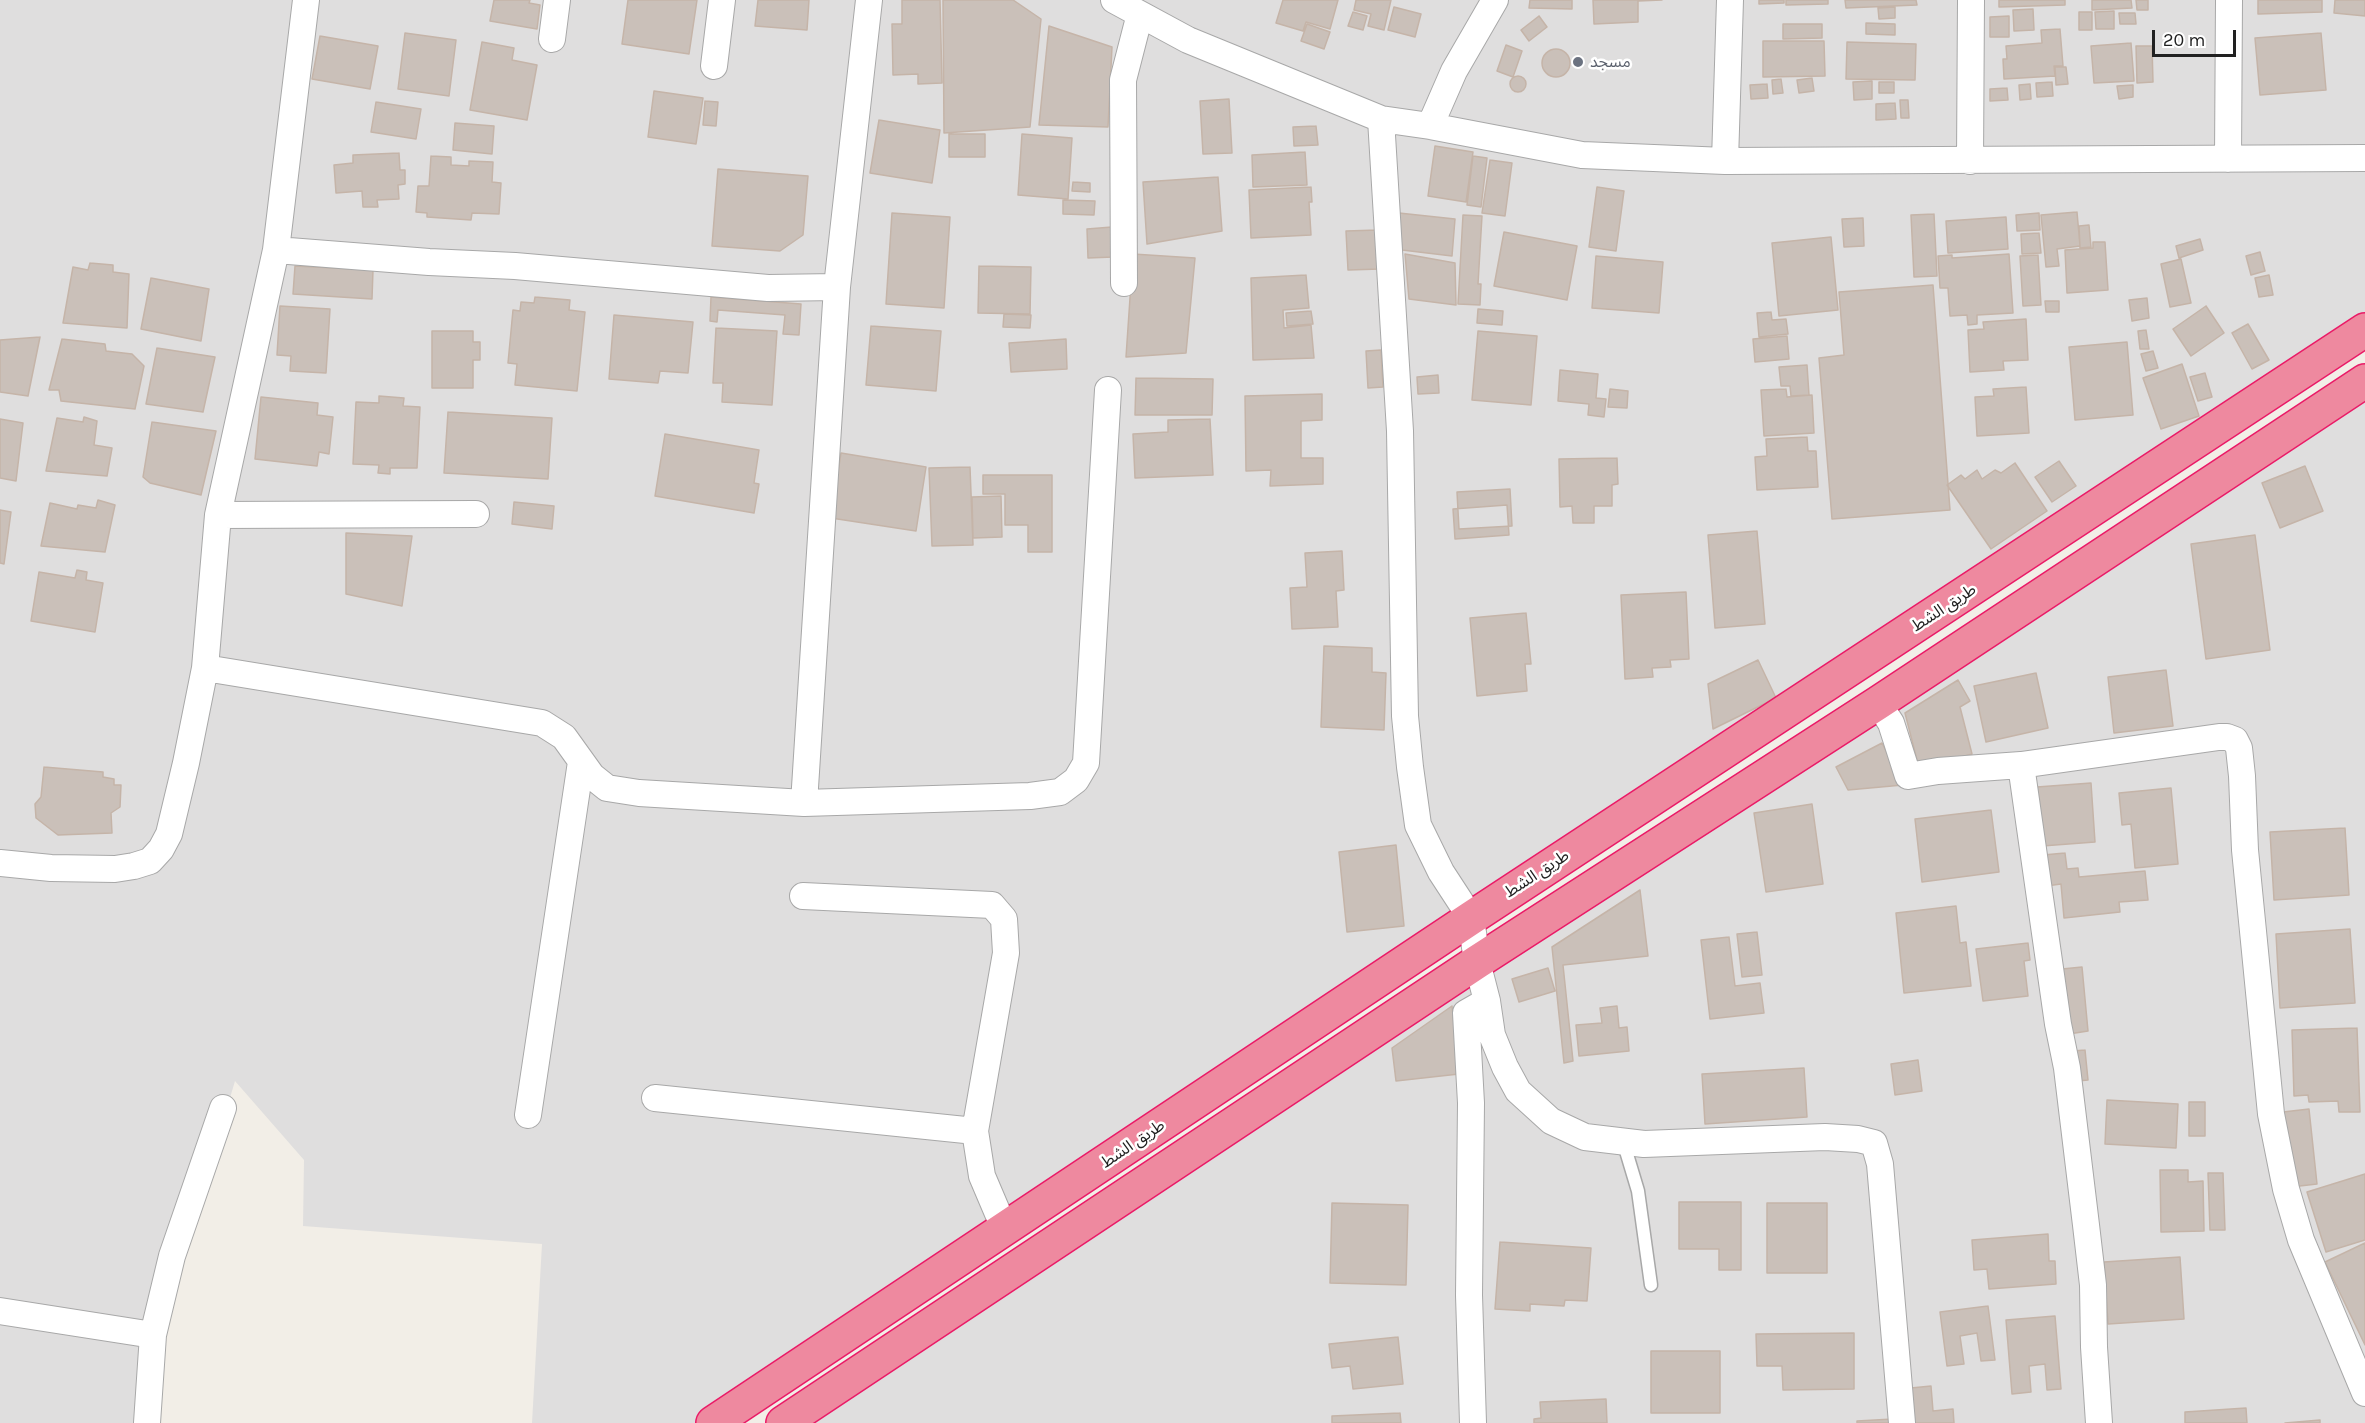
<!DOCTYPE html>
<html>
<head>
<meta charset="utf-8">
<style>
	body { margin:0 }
	#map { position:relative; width:2365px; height:1423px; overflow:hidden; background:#f2eee7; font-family:Karla,sans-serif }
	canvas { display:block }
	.scale { position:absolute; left:2152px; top:30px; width:84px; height:27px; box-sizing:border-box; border:3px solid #212121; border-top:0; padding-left:8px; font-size:18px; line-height:21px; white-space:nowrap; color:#212121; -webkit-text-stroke:4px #fff; paint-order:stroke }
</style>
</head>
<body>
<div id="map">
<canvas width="2365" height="1423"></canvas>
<div class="scale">20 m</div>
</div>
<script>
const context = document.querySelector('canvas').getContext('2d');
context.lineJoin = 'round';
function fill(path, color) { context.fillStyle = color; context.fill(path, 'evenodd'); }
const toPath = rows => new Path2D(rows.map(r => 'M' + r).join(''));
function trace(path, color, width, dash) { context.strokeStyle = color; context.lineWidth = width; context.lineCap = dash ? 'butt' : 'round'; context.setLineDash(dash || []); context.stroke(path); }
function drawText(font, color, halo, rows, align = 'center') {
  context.font = font + ' Karla,"Noto Sans Arabic",sans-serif'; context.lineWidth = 5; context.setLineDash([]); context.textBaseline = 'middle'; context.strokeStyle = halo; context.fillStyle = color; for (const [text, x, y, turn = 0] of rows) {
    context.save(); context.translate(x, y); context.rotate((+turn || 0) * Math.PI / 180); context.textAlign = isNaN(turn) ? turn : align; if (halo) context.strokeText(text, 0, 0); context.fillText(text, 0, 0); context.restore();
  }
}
fill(toPath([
	[0,0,2365,0,2365,330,713,1423,532,1423,542,1244,303,1226,304,1160,235,1081,174,1286,162,1340,153,1423,0,1423],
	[2365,381,2365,1423,783,1423]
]), '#dfdede');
const building = toPath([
	[494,0,530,0,529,3,540,5,537,29,490,21,494,0],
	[628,0,697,0,689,54,622,44,628,0],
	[758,0,809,0,807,30,755,26,758,0],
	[902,0,940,0,942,83,918,84,918,74,893,75,892,24,902,24,902,0],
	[943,0,1013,0,1041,19,1030,127,944,133,943,0],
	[1283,0,1338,0,1330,29,1306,22,1303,31,1276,23,1283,0],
	[1356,0,1391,0,1384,30,1368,26,1371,14,1354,10,1356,0],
	[1530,0,1572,0,1572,9,1529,8,1530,0],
	[1593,0,1662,0,1638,1,1638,22,1594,24,1593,0],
	[1759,0,1784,0,1784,3,1759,4,1759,0],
	[1786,0,1828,0,1828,4,1786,5,1786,0],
	[1845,0,1916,0,1917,5,1846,8,1845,0],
	[1999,0,2065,0,2065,5,1999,7,1999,0],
	[2092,0,2131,0,2132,8,2092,10,2092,0],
	[2136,0,2148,0,2148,10,2137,10,2136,0],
	[2258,0,2322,0,2322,12,2258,14,2258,0],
	[2335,0,2365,0,2365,16,2334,13,2335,0],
	[1394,7,1421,14,1415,37,1388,30,1394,7],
	[1895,7,1895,18,1879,19,1878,8,1895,7],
	[2033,9,2034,30,2014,31,2013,10,2033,9],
	[2114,11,2114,29,2096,29,2095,12,2114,11],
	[1353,12,1367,16,1363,30,1348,26,1353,12],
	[2079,12,2092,12,2092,30,2079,30,2079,12],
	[2119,13,2135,13,2136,24,2120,24,2119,13],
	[1539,16,1547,27,1529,41,1521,30,1539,16],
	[2009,16,2009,37,1990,37,1990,17,2009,16],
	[1866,23,1895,24,1895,35,1866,34,1866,23],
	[1307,24,1330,32,1324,49,1301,41,1307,24],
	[1783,24,1822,24,1822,38,1783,39,1783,24],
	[1049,26,1112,47,1108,127,1039,125,1049,26],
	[2060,29,2063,66,2054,66,2055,76,2004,79,2003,59,2007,59,2006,46,2042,43,2041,30,2060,29],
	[405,33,456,40,449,96,398,89,405,33],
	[2321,33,2326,90,2260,95,2255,38,2321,33],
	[320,36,378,46,370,89,312,79,320,36],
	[1763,41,1824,41,1825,76,1763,77,1763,41],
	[482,42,514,48,512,60,537,65,527,120,470,110,482,42],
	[1847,42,1916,44,1915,80,1846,79,1847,42],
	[2131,43,2134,81,2094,83,2091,46,2131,43],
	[1506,45,1522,51,1513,77,1497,71,1506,45],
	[2136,46,2152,46,2153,82,2137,83,2136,46],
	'1542 63a14 14 0 1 1 28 0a14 14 0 1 1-28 0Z',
	[2055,67,2066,67,2068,84,2056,85,2055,67],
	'1510 84a8 8 0 1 1 16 0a8 8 0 1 1-16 0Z',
	[1812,78,1814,91,1799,93,1797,80,1812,78],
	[1781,79,1783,93,1773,94,1772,80,1781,79],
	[1872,81,1872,99,1854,100,1853,82,1872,81],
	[1879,82,1894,82,1894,93,1879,93,1879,82],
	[2052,82,2053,96,2037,97,2036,83,2052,82],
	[1767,84,1768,98,1751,99,1750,85,1767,84],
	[2030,84,2031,99,2020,100,2019,85,2030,84],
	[2133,85,2133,97,2119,99,2117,86,2133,85],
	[2007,88,2008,100,1990,101,1990,89,2007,88],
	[654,91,703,98,696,144,648,137,654,91],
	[1229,99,1232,153,1203,154,1200,101,1229,99],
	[1900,100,1908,100,1909,118,1901,118,1900,100],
	[705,101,718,102,716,126,703,125,705,101],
	[376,102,421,109,416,139,371,132,376,102],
	[1895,103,1896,119,1876,120,1876,104,1895,103],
	[879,120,940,130,932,183,870,173,879,120],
	[455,123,494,126,492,154,453,150,455,123],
	[1316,126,1318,145,1294,146,1293,127,1316,126],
	[949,134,985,134,985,157,949,157,949,134],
	[1022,134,1072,138,1068,199,1018,195,1022,134],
	[1435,146,1473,152,1466,202,1428,196,1435,146],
	[1305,152,1307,185,1253,187,1252,155,1305,152],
	[399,153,400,170,405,170,405,184,398,185,399,199,377,200,378,207,363,207,362,191,336,193,334,165,353,163,353,155,399,153],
	[431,156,451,157,451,165,469,166,469,161,493,162,492,182,501,183,499,214,472,213,471,220,427,217,427,213,416,212,418,186,429,186,431,156],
	[1473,156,1487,158,1481,207,1467,205,1473,156],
	[1490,160,1512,163,1505,216,1482,213,1490,160],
	[718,169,808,176,803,235,780,251,712,246,718,169],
	[1218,177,1222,231,1147,244,1143,182,1218,177],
	[1073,182,1090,183,1090,192,1072,191,1073,182],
	[1311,187,1312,202,1309,202,1311,235,1251,238,1249,190,1311,187],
	[1597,187,1624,191,1616,251,1589,247,1597,187],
	[1063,200,1095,201,1094,215,1063,214,1063,200],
	[2077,212,2080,246,2057,249,2059,266,2046,267,2041,215,2077,212],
	[892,213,950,217,944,308,886,304,892,213],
	[1399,213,1455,219,1452,256,1402,250,1399,213],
	[2039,213,2040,230,2017,231,2016,215,2039,213],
	[1934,214,1937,276,1914,277,1911,215,1934,214],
	[1463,215,1482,216,1478,284,1481,284,1480,305,1458,304,1463,215],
	[2006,217,2008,249,1948,253,1946,221,2006,217],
	[1863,218,1864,246,1844,247,1842,219,1863,218],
	[2089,225,2091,247,2080,248,2079,226,2089,225],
	[1112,227,1113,257,1088,258,1087,229,1112,227],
	[1378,230,1380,269,1348,270,1346,231,1378,230],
	[1504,232,1577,246,1567,300,1494,286,1504,232],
	[2039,233,2041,253,2022,254,2021,234,2039,233],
	[1831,237,1838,310,1779,316,1772,243,1831,237],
	[2200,239,2203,250,2179,258,2176,246,2200,239],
	[2093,242,2105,242,2108,290,2067,293,2065,250,2093,248,2093,242],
	[2260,252,2265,271,2251,275,2246,256,2260,252],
	[1133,254,1195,258,1186,353,1126,357,1133,254],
	[1405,254,1455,263,1456,305,1409,299,1405,254],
	[2009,254,2013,313,1977,315,1977,324,1968,325,1967,315,1950,316,1948,288,1940,288,1938,256,1952,255,1952,258,2009,254],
	[2038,255,2041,305,2023,306,2020,256,2038,255],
	[1596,256,1663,262,1659,313,1592,308,1596,256],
	[2181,259,2191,303,2170,307,2161,264,2181,259],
	[90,263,113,265,113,272,129,274,127,328,63,323,73,267,88,270,90,263],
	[295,266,373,270,372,299,293,294,295,266],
	[979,266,1031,267,1030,314,978,313,979,266],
	[1306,275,1309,308,1283,310,1284,328,1311,325,1314,358,1253,360,1251,278,1306,275],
	[2269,275,2273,295,2259,297,2255,278,2269,275],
	[151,278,209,289,201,341,141,329,151,278],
	[1933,285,1950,510,1832,519,1819,358,1844,355,1839,292,1933,285],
	[535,297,570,300,569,310,585,312,577,391,515,385,517,364,508,363,513,310,520,311,521,302,534,303,535,297],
	[711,297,801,304,799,335,783,334,785,315,718,310,717,322,710,321,711,297],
	[2147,298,2149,318,2132,321,2129,300,2147,298],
	[2045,301,2059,301,2059,312,2046,312,2045,301],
	[280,306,330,309,326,373,290,371,291,356,277,355,280,306],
	[2206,306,2224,333,2191,356,2173,329,2206,306],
	[1478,309,1503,311,1502,325,1477,323,1478,309],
	[1311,311,1313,324,1287,326,1286,313,1311,311],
	[1771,312,1772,320,1786,319,1788,334,1759,337,1757,313,1771,312],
	[1004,314,1031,315,1030,328,1003,327,1004,314],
	[614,315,693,322,688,373,660,371,658,383,609,379,614,315],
	[2026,319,2028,360,2003,361,2004,370,1970,372,1968,330,1984,329,1983,322,2026,319],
	[2248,324,2269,360,2252,369,2232,333,2248,324],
	[871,326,941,331,936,391,866,385,871,326],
	[716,328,777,331,772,405,722,402,723,383,713,383,716,328],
	[2146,330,2149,349,2140,349,2138,331,2146,330],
	[432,331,473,331,473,342,480,342,480,360,473,360,473,388,432,388,432,331],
	[1478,331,1537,336,1531,405,1472,400,1478,331],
	[1787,336,1789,359,1755,362,1753,339,1787,336],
	[40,337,28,396,0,392,0,340,40,337],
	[62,339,105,344,106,351,132,354,144,366,135,409,61,401,59,390,49,390,62,339],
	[1066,339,1067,369,1011,372,1009,343,1066,339],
	[2127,342,2133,415,2075,420,2069,347,2127,342],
	[157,348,215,357,203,412,146,404,157,348],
	[1381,350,1383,387,1368,388,1366,351,1381,350],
	[2153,351,2158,368,2146,371,2141,354,2153,351],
	[2182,364,2199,416,2161,429,2143,378,2182,364],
	[1807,365,1809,395,1791,396,1790,386,1781,386,1779,367,1807,365],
	[1560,370,1598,374,1596,398,1606,399,1604,417,1588,415,1589,404,1558,401,1560,370],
	[2205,373,2212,397,2198,401,2190,377,2205,373],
	[1438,375,1439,393,1418,394,1417,377,1438,375],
	[1136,378,1213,379,1212,415,1135,415,1136,378],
	[2026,387,2029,433,1977,436,1975,397,1994,396,1993,389,2026,387],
	[1610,389,1628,391,1627,408,1608,407,1610,389],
	[1786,389,1787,397,1812,395,1814,433,1764,436,1761,390,1786,389],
	[1322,394,1322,420,1301,421,1301,458,1323,458,1323,484,1270,486,1271,470,1246,471,1245,396,1322,394],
	[379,396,404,398,403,406,420,407,417,468,390,468,390,474,378,473,379,465,353,464,356,402,379,403,379,396],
	[261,397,318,403,317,415,333,417,329,454,319,452,317,466,255,459,261,397],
	[448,412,552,418,548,479,444,473,448,412],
	[84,417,97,421,94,445,112,448,107,476,46,471,57,418,83,422,84,417],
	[0,419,23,423,16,481,0,478,0,419],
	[1210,419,1213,475,1135,478,1133,434,1168,432,1168,420,1210,419],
	[152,422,216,431,201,495,150,483,143,477,152,422],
	[665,434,759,450,754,483,759,484,754,513,655,496,665,434],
	[1807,437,1808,451,1816,451,1818,487,1757,490,1755,457,1767,456,1766,439,1807,437],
	[841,453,926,467,916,531,831,518,841,453],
	[1617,458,1618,484,1612,485,1612,506,1594,506,1594,523,1573,523,1572,506,1560,507,1559,459,1617,458],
	[2059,461,2076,486,2052,502,2035,477,2059,461],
	[2015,463,2047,511,1991,549,1947,485,1961,475,1965,479,1977,470,1982,479,1995,470,2001,473,2015,463],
	[2305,466,2323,511,2280,528,2262,483,2305,466],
	[970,467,973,545,932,546,929,468,970,467],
	[983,475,1052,475,1052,552,1028,552,1028,525,1005,525,1005,494,983,494,983,475],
	[1510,489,1512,526,1459,529,1457,492,1510,489],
	[1001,496,1002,537,973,538,972,497,1001,496],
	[98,500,115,505,105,552,41,546,50,503,77,509,78,505,96,508,98,500],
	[514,502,554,506,552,529,512,524,514,502],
	[1507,505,1509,535,1455,539,1453,509,1507,505],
	[0,510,11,512,4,564,0,563,0,510],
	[1757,531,1765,624,1715,628,1708,535,1757,531],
	[346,533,412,536,402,606,346,594,346,533],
	[2255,535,2270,650,2206,659,2191,544,2255,535],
	[1342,551,1344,590,1336,591,1338,627,1292,629,1290,588,1307,587,1305,553,1342,551],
	[77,570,87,572,86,580,103,583,95,632,31,621,39,572,75,578,77,570],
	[1686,592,1689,659,1670,660,1671,667,1652,668,1653,677,1625,679,1621,595,1686,592],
	[1526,613,1531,664,1525,664,1527,691,1477,696,1470,618,1526,613],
	[1324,646,1372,648,1372,672,1386,673,1384,730,1321,727,1324,646],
	[1758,660,1776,698,1713,729,1708,684,1758,660],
	[2166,670,2173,726,2114,733,2108,677,2166,670],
	[2036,673,2048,728,1986,742,1974,686,2036,673],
	[1958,680,1970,701,1960,707,1972,754,1919,768,1905,713,1958,680],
	[1882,743,1903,785,1848,790,1836,767,1882,743],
	[44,767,103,772,103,777,114,779,114,785,121,785,120,807,111,813,112,833,58,835,36,818,35,804,41,797,44,767],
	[2091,783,2095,842,2042,846,2037,787,2091,783],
	[2171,788,2178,864,2135,868,2131,824,2122,825,2119,793,2171,788],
	[1812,804,1823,884,1766,892,1754,813,1812,804],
	[1991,810,1999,872,1922,882,1915,819,1991,810],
	[2345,828,2349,895,2274,900,2270,832,2345,828],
	[1396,845,1404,926,1347,932,1339,852,1396,845],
	[2065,853,2067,869,2078,868,2079,877,2145,871,2148,900,2119,902,2120,912,2064,918,2061,884,2046,886,2043,855,2065,853],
	[1640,890,1648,956,1563,965,1573,1061,1564,1063,1552,947,1640,890],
	[1956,906,1960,943,1966,942,1971,986,1904,993,1896,913,1956,906],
	[2350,929,2355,1003,2280,1008,2276,934,2350,929],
	[1757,932,1762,975,1742,977,1737,934,1757,932],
	[1729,937,1735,986,1760,983,1764,1013,1710,1019,1701,940,1729,937],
	[2028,943,2030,960,2024,961,2028,996,1983,1001,1976,949,2028,943],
	[2082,967,2088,1031,2069,1034,2062,969,2082,967],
	[1548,968,1555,991,1519,1002,1512,979,1548,968],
	[1452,1006,1459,1074,1396,1081,1392,1048,1452,1006],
	[1617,1006,1619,1028,1627,1027,1629,1051,1579,1056,1576,1025,1602,1023,1600,1008,1617,1006],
	[2357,1028,2360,1112,2339,1112,2338,1101,2309,1102,2308,1095,2294,1096,2292,1030,2357,1028],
	[2085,1050,2088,1080,2077,1081,2073,1051,2085,1050],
	[1918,1060,1922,1091,1895,1095,1891,1064,1918,1060],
	[1804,1068,1807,1117,1705,1124,1702,1074,1804,1068],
	[2107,1100,2178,1104,2176,1148,2105,1144,2107,1100],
	[2189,1102,2205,1102,2205,1136,2189,1136,2189,1102],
	[2309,1109,2317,1184,2291,1187,2283,1112,2309,1109],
	[2160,1170,2188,1170,2188,1182,2203,1181,2204,1231,2161,1232,2160,1170],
	[2208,1173,2223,1173,2225,1230,2210,1230,2208,1173],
	[2365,1174,2365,1240,2326,1252,2307,1192,2365,1174],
	[1679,1202,1741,1202,1741,1270,1719,1270,1719,1249,1679,1249,1679,1202],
	[1332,1203,1408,1205,1406,1285,1330,1283,1332,1203],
	[1767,1203,1827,1203,1827,1273,1767,1273,1767,1203],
	[2048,1234,2049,1261,2055,1261,2056,1284,1989,1289,1987,1269,1974,1270,1972,1240,2048,1234],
	[1500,1242,1591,1248,1587,1301,1565,1300,1564,1306,1530,1304,1530,1311,1495,1309,1500,1242],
	[2365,1243,2365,1345,2325,1262,2365,1243],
	[2180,1257,2184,1319,2108,1324,2104,1262,2180,1257],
	[1988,1306,1995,1360,1981,1361,1977,1333,1960,1336,1964,1364,1947,1366,1940,1312,1988,1306],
	[2055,1316,2061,1389,2047,1390,2045,1364,2029,1366,2031,1392,2012,1394,2006,1320,2055,1316],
	[1854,1333,1854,1389,1783,1390,1782,1366,1757,1366,1756,1334,1854,1333],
	[1398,1337,1403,1384,1353,1389,1350,1366,1332,1368,1329,1344,1398,1337],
	[1651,1351,1720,1351,1720,1413,1651,1413,1651,1351],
	[1931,1386,1933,1411,1953,1409,1954,1423,1914,1423,1911,1388,1931,1386],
	[1606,1399,1607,1423,1534,1423,1534,1419,1541,1418,1540,1402,1606,1399],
	[2246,1408,2247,1423,2185,1423,2185,1412,2246,1408],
	[1400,1413,1401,1423,1332,1423,1332,1416,1400,1413],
	[1893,1419,1893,1423,1857,1423,1857,1421,1893,1419],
	[2320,1420,2320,1423,2285,1423,2320,1420]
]);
fill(building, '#cac0b9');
trace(building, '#c5b4a8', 1.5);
const lane = toPath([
	[1623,1141,1638,1191,1651,1285]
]);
const street = toPath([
	[1114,0,1188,40,1381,119,1430,126,1582,155,1725,161,2365,158],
	[552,39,557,0],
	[714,66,722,0],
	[1381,119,1400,431,1405,716,1410,767,1418,825,1441,872,1471,918,1477,962,1487,1001,1492,1035,1505,1067,1518,1091,1551,1121,1585,1137,1644,1144,1825,1137,1858,1139,1874,1143,1880,1164,1902,1423],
	[1430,126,1454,71,1495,0],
	[2228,159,2229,0],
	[1725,161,1730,0],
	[1970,161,1971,0],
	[276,250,429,262,515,266,768,288,837,287],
	[1124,283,1123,80,1140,14],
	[218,515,476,514],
	[205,668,542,723,564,737,592,776,607,788,639,793,804,803,1030,796,1060,792,1076,780,1086,763,1108,390],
	[1878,703,1891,723,1908,776,1938,771,2021,765,2058,1024,2067,1068,2086,1225,2093,1285,2094,1347,2099,1423],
	[2021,765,2219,737,2227,737,2235,740,2239,748,2242,776,2245,850,2271,1114,2286,1189,2301,1240,2365,1393],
	[804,803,837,287,869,0],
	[0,863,51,868,115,869,134,866,150,861,161,849,169,834,186,763,205,668,218,515,276,250,306,0],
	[803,896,992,905,1004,919,1006,953,975,1131,982,1176,1005,1230],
	[655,1098,975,1131],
	[528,1115,581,762],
	[0,1311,153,1335],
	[147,1423,153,1335,172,1256,223,1108],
	[1473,1423,1469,1295,1471,1103,1466,1013,1487,1001]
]);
const highway = toPath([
	[713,1423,1471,918,2365,330],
	[783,1423,1477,962,1878,703,2365,381]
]);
trace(lane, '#a8a8a8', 15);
trace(street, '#a8a8a8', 28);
trace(highway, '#ea1a67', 36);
trace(lane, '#fff', 12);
trace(street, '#fff', 26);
trace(highway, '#ee899f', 33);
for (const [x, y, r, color] of [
	[1578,62,6,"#6b7280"]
]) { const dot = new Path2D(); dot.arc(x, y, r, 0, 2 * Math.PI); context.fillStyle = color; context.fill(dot); trace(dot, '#fff', 2); }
drawText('16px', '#5b616d', '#fff', [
	["مسجد",1590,62]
], 'left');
drawText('16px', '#212121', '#fff', [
	["طريق الشط",1944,608,-33],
	["طريق الشط",1537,874,-33],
	["طريق الشط",1133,1144,-34]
]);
</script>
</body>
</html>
